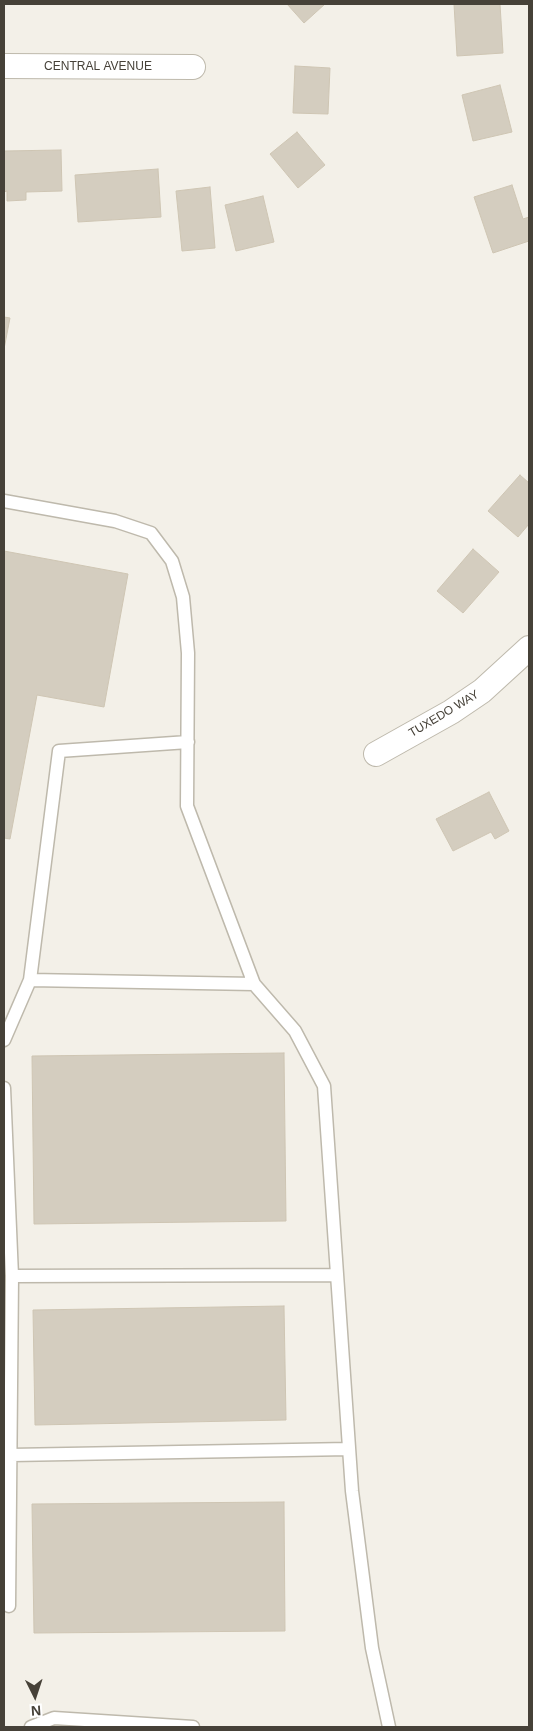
<!DOCTYPE html>
<html>
<head>
<meta charset="utf-8">
<style>
	body { margin:0 }
	#map { position:relative; width:533px; height:1731px; overflow:hidden; background:#f3f0e8; font-family:Helvetica,sans-serif }
	canvas { display:block }
	.frame { position:absolute; inset:0; border:5px solid #464138; pointer-events:none }
	.north { position:absolute; left:10px; top:1671px; width:50px; height:50px; -webkit-text-stroke:4px #fff; paint-order:stroke; rotate:176deg; font-size:14px; font-weight:700; line-height:20px; text-align:center; color:#464138 }
	.north::after { content:''; display:block; margin:auto; width:18px; height:22px; background:#464138; clip-path:polygon(50% 0,100% 100%,50% 72%,0 100%) }
</style>
</head>
<body>
<div id="map">
<canvas width="533" height="1731"></canvas>
<div class="frame"></div>
<div class="north">N</div>
</div>
<script>
const context = document.querySelector('canvas').getContext('2d');
context.lineJoin = 'round';
function fill(path, color) { context.fillStyle = color; context.fill(path, 'evenodd'); }
const toPath = rows => new Path2D(rows.map(r => 'M' + r).join(''));
function trace(path, color, width, dash) { context.strokeStyle = color; context.lineWidth = width; context.lineCap = dash ? 'butt' : 'round'; context.setLineDash(dash || []); context.stroke(path); }
function drawText(font, color, halo, rows, align = 'center') {
  context.font = font + ' Helvetica,sans-serif'; context.lineWidth = 5; context.setLineDash([]); context.textBaseline = 'middle'; context.strokeStyle = halo; context.fillStyle = color; for (const [text, x, y, turn = 0] of rows) {
    context.save(); context.translate(x, y); context.rotate((+turn || 0) * Math.PI / 180); context.textAlign = isNaN(turn) ? turn : align; if (halo) context.strokeText(text, 0, 0); context.fillText(text, 0, 0); context.restore();
  }
}
const building = toPath([
	[287,4,325,4,304,23,287,4],
	[454,4,500,4,503,53,457,56,454,4],
	[295,66,330,68,328,114,293,113,295,66],
	[500,85,512,132,473,141,462,95,500,85],
	[297,132,325,165,298,188,270,154,297,132],
	[61,150,62,191,26,192,26,200,7,201,7,191,4,192,4,151,61,150],
	[158,169,161,217,78,222,75,175,158,169],
	[512,185,523,219,529,217,529,241,493,253,474,197,512,185],
	[210,187,215,248,182,251,176,191,210,187],
	[263,196,274,242,236,251,225,205,263,196],
	[4,317,10,318,4,349,4,317],
	[520,475,529,483,529,524,518,537,488,511,520,475],
	[473,549,499,572,463,613,437,591,473,549],
	[4,551,128,574,104,707,37,695,10,839,4,838,4,551],
	[489,792,509,831,495,839,491,832,453,851,436,819,489,792],
	[284,1053,286,1221,34,1224,32,1056,284,1053],
	[284,1306,286,1420,35,1425,33,1310,284,1306],
	[284,1502,285,1631,34,1633,32,1504,284,1502]
]);
fill(building, '#d4cdbf');
trace(building, '#cec5b3', 1);
const service = toPath([
	[4,501,115,521,151,533,172,561,183,597,188,653,187,806,254,984],
	[30,980,59,751,188,742],
	[4,1040,30,980,254,984,295,1031,324,1086,352,1491,372,1648,389,1727],
	[4,1088,12,1276,337,1275],
	[11,1455,349,1449],
	[9,1606,12,1276],
	[31,1727,54,1718,193,1727]
]);
const minor = toPath([
	[4,66,193,67],
	[376,754,451,712,482,691,529,648]
]);
trace(service, '#beb9ac', 15);
trace(minor, '#beb9ac', 26);
trace(service, '#fff', 12);
trace(minor, '#fff', 24);
drawText('12px', '#464138', '#fff', [
	["CENTRAL AVENUE",98,67],
	["TUXEDO WAY",444,714,-31]
]);
</script>
</body>
</html>
